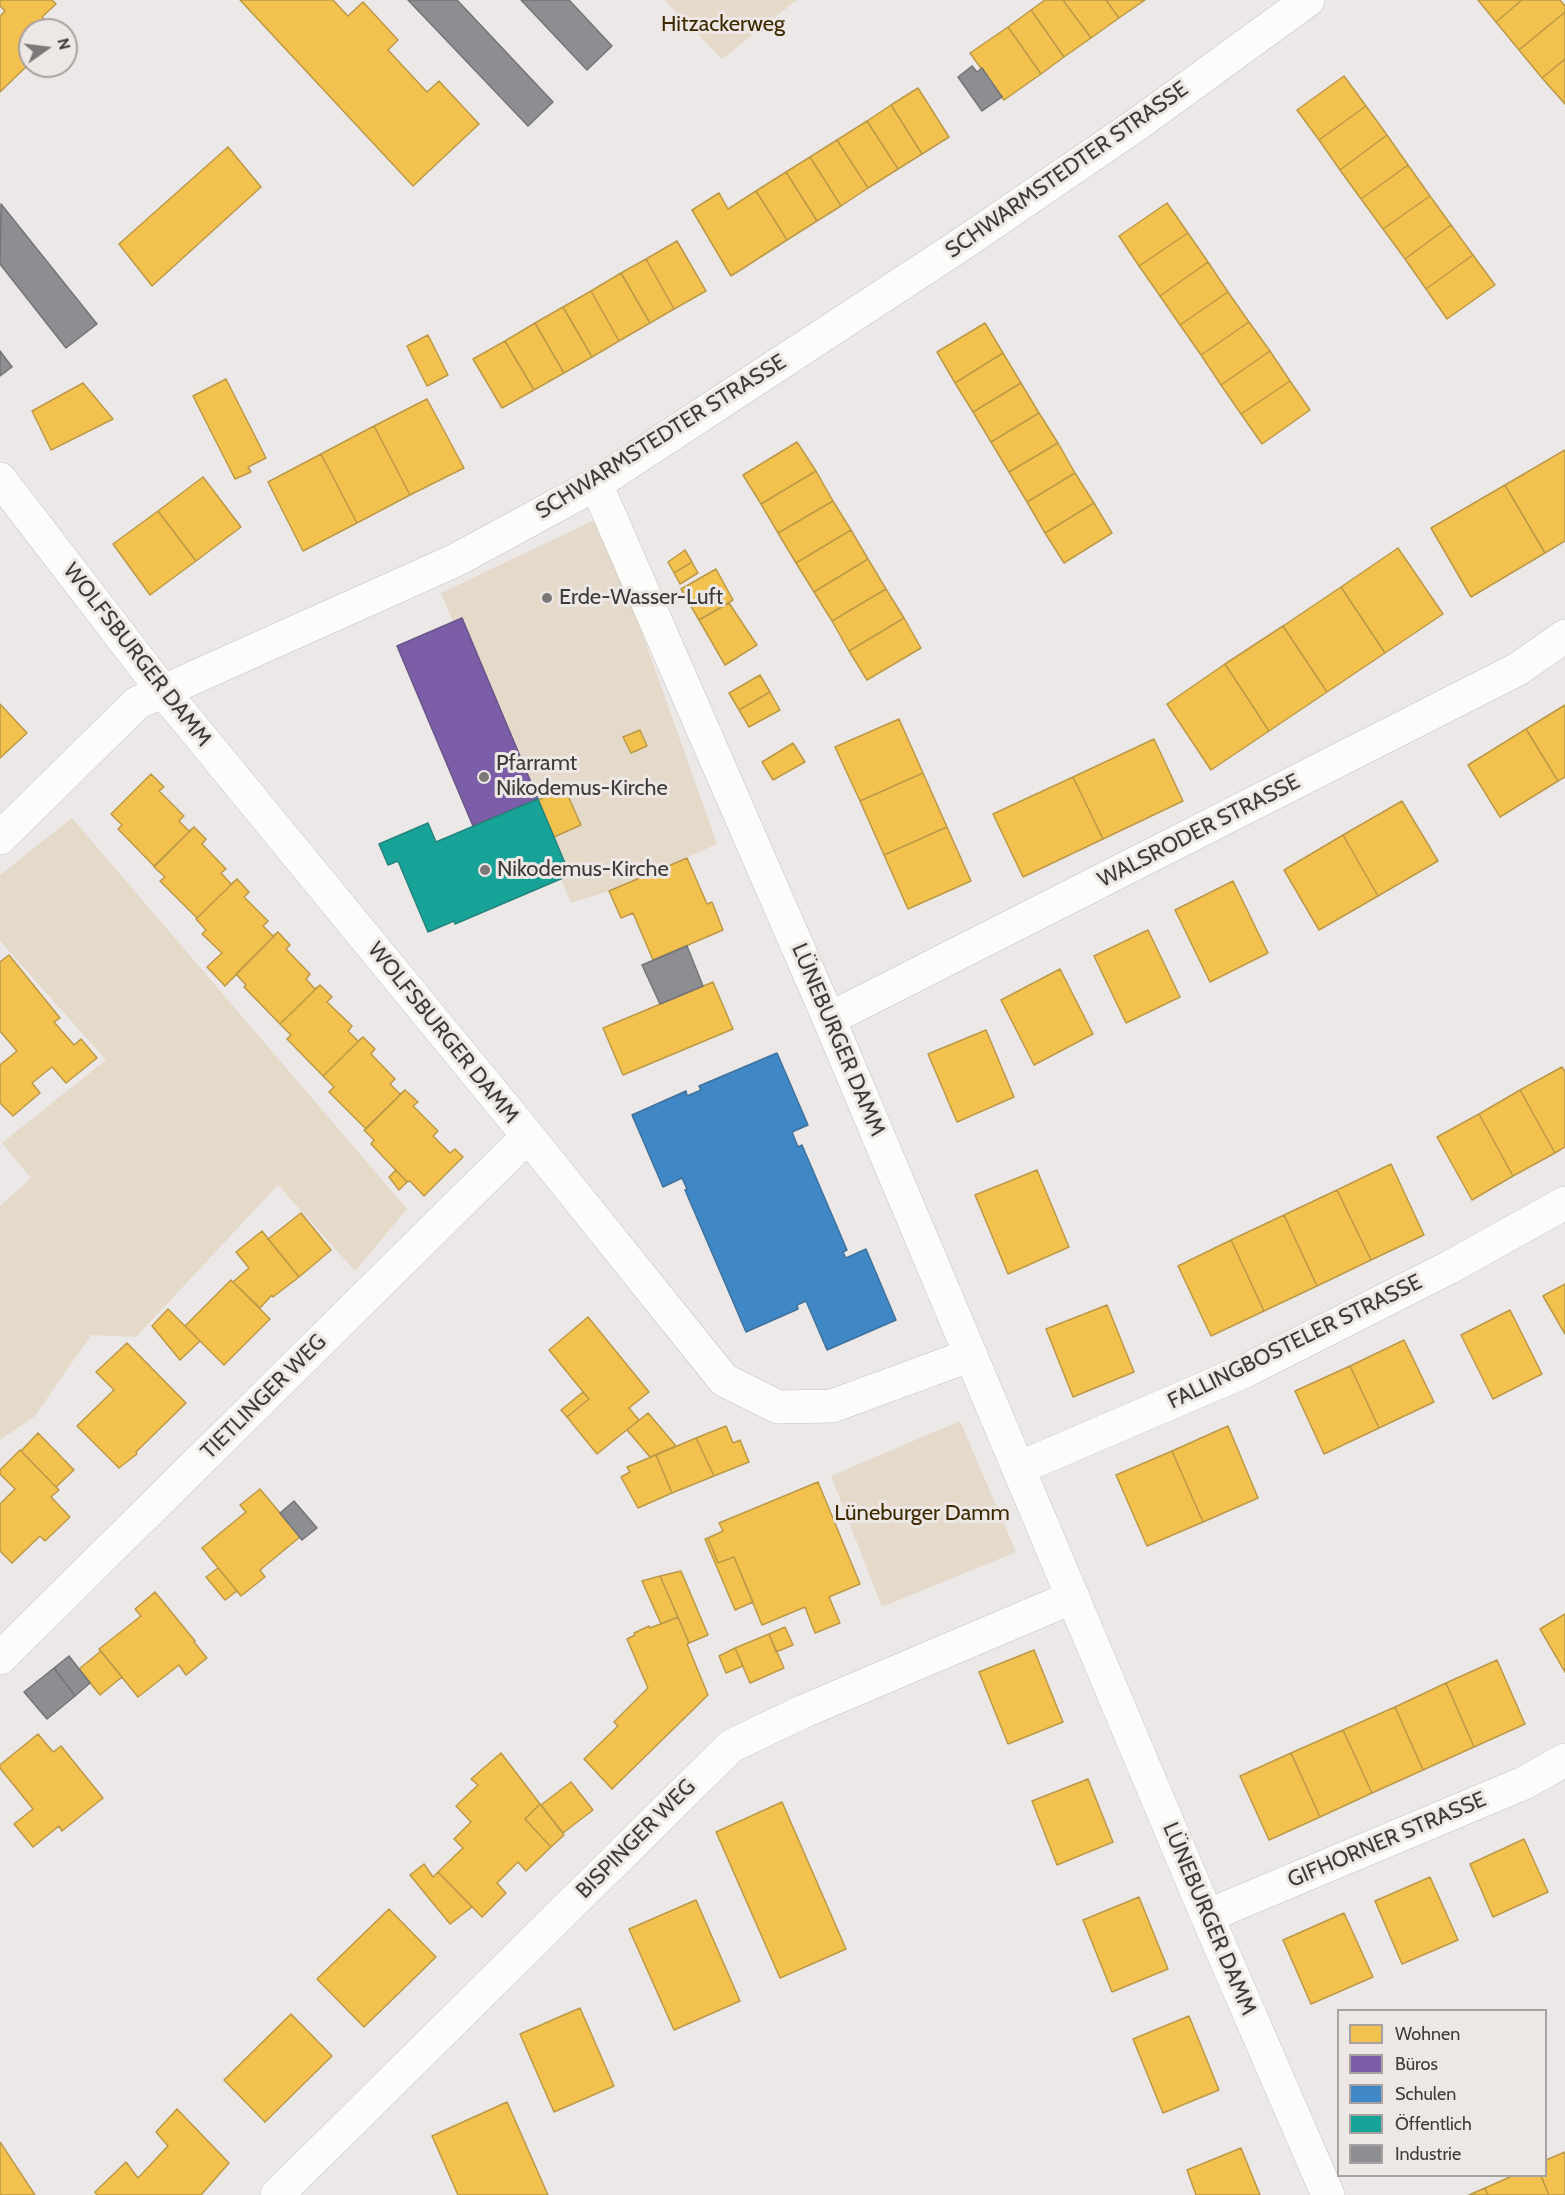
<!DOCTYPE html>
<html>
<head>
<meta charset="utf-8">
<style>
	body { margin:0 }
	#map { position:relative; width:1565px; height:2195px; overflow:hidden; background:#ebe8e7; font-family:Cabin,sans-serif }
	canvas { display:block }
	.legend { position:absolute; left:1337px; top:2009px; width:210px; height:168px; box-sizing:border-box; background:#ede7e5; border:2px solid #a7a2a1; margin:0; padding:8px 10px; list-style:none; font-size:18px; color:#3e3b3b }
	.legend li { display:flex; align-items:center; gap:12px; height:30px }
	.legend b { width:30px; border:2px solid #a7a2a1 }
	.north { position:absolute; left:18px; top:18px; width:60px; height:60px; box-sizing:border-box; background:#ede7e5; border:2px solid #a7a2a1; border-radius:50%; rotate:76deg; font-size:16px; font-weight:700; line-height:24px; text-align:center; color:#3e3b3b }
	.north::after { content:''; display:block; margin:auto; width:21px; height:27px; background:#7b7877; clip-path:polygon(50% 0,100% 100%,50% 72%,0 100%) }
</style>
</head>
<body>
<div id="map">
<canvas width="1565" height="2195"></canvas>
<ul class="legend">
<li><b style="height:16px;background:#f2c14e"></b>Wohnen</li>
<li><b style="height:16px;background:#7b5ea7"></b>Büros</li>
<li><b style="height:16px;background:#3f88c5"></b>Schulen</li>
<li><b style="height:16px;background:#17a398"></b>Öffentlich</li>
<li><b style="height:16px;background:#8d8d92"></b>Industrie</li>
</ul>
<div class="north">N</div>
</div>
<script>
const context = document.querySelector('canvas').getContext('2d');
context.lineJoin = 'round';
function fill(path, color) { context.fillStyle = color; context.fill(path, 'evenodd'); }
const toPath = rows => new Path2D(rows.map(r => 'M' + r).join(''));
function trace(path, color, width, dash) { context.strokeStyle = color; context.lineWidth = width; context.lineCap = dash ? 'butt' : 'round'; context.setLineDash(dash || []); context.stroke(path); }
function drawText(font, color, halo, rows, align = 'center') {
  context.font = font + ' Cabin,sans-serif'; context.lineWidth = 6; context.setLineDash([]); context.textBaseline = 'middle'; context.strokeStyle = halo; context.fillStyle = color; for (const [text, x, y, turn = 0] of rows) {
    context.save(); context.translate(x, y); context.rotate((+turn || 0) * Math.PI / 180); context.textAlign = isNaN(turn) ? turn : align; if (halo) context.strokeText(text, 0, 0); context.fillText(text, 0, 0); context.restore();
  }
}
fill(toPath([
	[664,0,797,0,722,59],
	[601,517,717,844,609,891,571,903,441,593],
	[72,818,407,1209,355,1271,278,1185,136,1337,91,1335,35,1416,0,1440,0,1206,31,1178,2,1143,106,1060,0,941,0,875],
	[960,1421,1016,1552,882,1607,831,1476]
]), '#e5dac9');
const homes = toPath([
	[0,0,52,0,56,4,42,17,54,30,30,30,30,63,0,92,0,16,5,11,0,6,0,0],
	[240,0,333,0,348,16,363,2,398,40,388,50,427,92,439,81,479,124,413,186,240,0],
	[1045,0,1063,0,1091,38,1064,57,1031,10,1045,0],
	[1063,0,1106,0,1119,18,1091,38,1063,0],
	[1106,0,1145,0,1119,18,1106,0],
	[1478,0,1522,0,1496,22,1478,0],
	[1522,0,1560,0,1565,6,1565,12,1519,50,1496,22,1522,0],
	[1031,10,1064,57,1041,74,1008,27,1031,10],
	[1565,12,1565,59,1542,78,1519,50,1565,12],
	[1008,27,1041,74,1004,100,970,53,1008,27],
	[1565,59,1565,104,1542,78,1565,59],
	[1344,76,1366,106,1319,140,1297,110,1344,76],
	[918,88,949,137,922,154,891,105,918,88],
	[891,105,922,154,898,169,867,121,891,105],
	[1366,106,1387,135,1340,170,1319,140,1366,106],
	[867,121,898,169,868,188,837,140,867,121],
	[1387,135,1408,165,1361,199,1340,170,1387,135],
	[837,140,868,188,841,206,810,157,837,140],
	[228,147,261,187,152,286,119,244,228,147],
	[810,157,841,206,817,221,786,172,810,157],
	[1408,165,1430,196,1383,229,1361,199,1408,165],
	[786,172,817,221,787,240,756,191,786,172],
	[756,191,787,240,731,276,692,210,719,193,728,209,756,191],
	[1430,196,1451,225,1405,259,1383,229,1430,196],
	[1167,203,1188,233,1139,266,1119,236,1167,203],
	[1451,225,1473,255,1426,289,1405,259,1451,225],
	[1188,233,1208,262,1160,296,1139,266,1188,233],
	[677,241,706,291,674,309,646,259,677,241],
	[1473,255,1495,285,1447,319,1426,289,1473,255],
	[646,259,674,309,650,323,621,273,646,259],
	[1208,262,1228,292,1180,325,1160,296,1208,262],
	[621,273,650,323,619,341,591,291,621,273],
	[591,291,619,341,592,357,563,307,591,291],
	[1228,292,1249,322,1201,355,1180,325,1228,292],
	[563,307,592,357,564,373,535,323,563,307],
	[1249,322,1270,351,1221,385,1201,355,1249,322],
	[535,323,564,373,534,390,505,341,535,323],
	[985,323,1003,353,955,383,937,352,985,323],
	[428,335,448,375,427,386,407,346,428,335],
	[505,341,534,390,502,408,473,359,505,341],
	[1270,351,1290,381,1241,414,1221,385,1270,351],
	[1003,353,1021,383,973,412,955,383,1003,353],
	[226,379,266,458,248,467,251,472,235,479,193,396,226,379],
	[1290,381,1310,410,1262,444,1241,414,1290,381],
	[83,383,113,419,51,450,32,411,83,383],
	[1021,383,1039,413,991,442,973,412,1021,383],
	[427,399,464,468,410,495,374,426,427,399],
	[1039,413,1058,443,1009,472,991,442,1039,413],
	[374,426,410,495,357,523,321,454,374,426],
	[797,442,816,471,761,504,743,475,797,442],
	[1058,443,1075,473,1027,502,1009,472,1058,443],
	[1565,450,1565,541,1545,553,1505,485,1565,450],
	[321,454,357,523,303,551,268,482,321,454],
	[816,471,833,501,778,533,761,504,816,471],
	[1075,473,1094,503,1045,533,1027,502,1075,473],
	[203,477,241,527,196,561,158,511,203,477],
	[1505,485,1545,553,1471,597,1431,528,1505,485],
	[833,501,851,530,796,563,778,533,833,501],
	[1094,503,1112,533,1064,563,1045,533,1094,503],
	[158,511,196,561,150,595,113,544,158,511],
	[851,530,868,559,814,592,796,563,851,530],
	[1398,548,1443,614,1385,653,1341,587,1398,548],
	[685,550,692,562,674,573,668,562,685,550],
	[868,559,886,589,832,621,814,592,868,559],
	[692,562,698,573,680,584,674,573,692,562],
	[716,569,733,600,699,620,681,589,716,569],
	[1341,587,1385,653,1327,692,1283,626,1341,587],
	[886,589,904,618,849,651,832,621,886,589],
	[729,603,757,645,725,665,699,620,729,603],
	[904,618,921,648,867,680,849,651,904,618],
	[1283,626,1327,692,1269,731,1225,664,1283,626],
	[1225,664,1269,731,1211,770,1167,704,1225,664],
	[760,675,770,692,739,710,729,693,760,675],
	[770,692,780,710,749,727,739,710,770,692],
	[0,704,27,733,0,758,0,704],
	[1565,705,1565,777,1558,781,1526,729,1565,705],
	[899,719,923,773,860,801,835,747,899,719],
	[1526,729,1558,781,1500,817,1468,765,1526,729],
	[640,730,647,746,631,753,623,737,640,730],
	[1154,739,1183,801,1103,839,1073,777,1154,739],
	[793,743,805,762,773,780,762,762,793,743],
	[923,773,947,827,884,855,860,801,923,773],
	[151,774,164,787,159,791,184,816,179,821,189,831,194,827,154,866,118,829,122,825,111,814,151,774],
	[1073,777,1103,839,1023,877,993,814,1073,777],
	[565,789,581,825,554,837,538,800,565,789],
	[1402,801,1438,861,1378,896,1343,835,1402,801],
	[194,827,206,839,202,844,226,869,221,873,231,884,237,879,197,918,160,881,165,877,154,867,194,827],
	[947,827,971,881,908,909,884,855,947,827],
	[1343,835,1378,896,1319,930,1284,870,1343,835],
	[687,858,707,904,712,902,723,930,653,960,633,913,621,918,609,891,687,858],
	[237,879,249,892,244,897,268,921,263,926,273,936,278,932,225,986,207,967,222,953,202,934,206,930,196,919,237,879],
	[1233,881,1268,953,1210,982,1175,910,1233,881],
	[1148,930,1180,997,1126,1023,1094,956,1148,930],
	[278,932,290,945,286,949,310,974,306,979,315,989,320,985,280,1024,244,987,246,985,236,974,278,932],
	[9,955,60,1018,54,1022,74,1045,81,1039,97,1058,66,1083,52,1067,32,1083,40,1093,13,1116,0,1103,0,1065,17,1051,0,1031,0,962,9,955],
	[1060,969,1093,1034,1034,1065,1001,1000,1060,969],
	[713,982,733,1029,623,1075,603,1028,713,982],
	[320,985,332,997,327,1002,352,1026,348,1031,358,1041,363,1037,323,1076,287,1039,291,1035,280,1024,320,985],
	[986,1030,1014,1097,957,1122,928,1054,986,1030],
	[363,1037,375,1049,371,1054,395,1079,390,1084,400,1094,405,1090,366,1129,329,1092,334,1087,323,1076,363,1037],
	[1562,1067,1565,1072,1565,1147,1555,1153,1520,1090,1562,1067],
	[405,1090,418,1102,413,1106,438,1131,433,1136,450,1153,455,1149,463,1157,424,1196,410,1181,407,1182,371,1144,374,1140,364,1130,405,1090],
	[1520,1090,1555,1153,1513,1176,1479,1114,1520,1090],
	[1479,1114,1513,1176,1472,1200,1437,1137,1479,1114],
	[1391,1164,1424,1235,1371,1260,1337,1190,1391,1164],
	[396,1170,407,1182,399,1190,389,1177,396,1170],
	[1037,1170,1069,1247,1008,1274,975,1195,1037,1170],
	[1337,1190,1371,1260,1317,1286,1284,1215,1337,1190],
	[301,1213,331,1250,299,1277,268,1239,301,1213],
	[1284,1215,1317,1286,1264,1311,1231,1240,1284,1215],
	[262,1231,299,1277,273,1297,272,1295,260,1308,233,1282,249,1268,236,1252,262,1231],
	[1231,1240,1264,1311,1211,1336,1178,1266,1231,1240],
	[231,1280,270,1319,224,1365,185,1326,231,1280],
	[1565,1284,1565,1334,1543,1296,1565,1284],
	[1107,1305,1134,1372,1073,1397,1046,1329,1107,1305],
	[168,1309,200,1341,180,1360,152,1326,168,1309],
	[1510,1310,1542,1374,1493,1399,1461,1335,1510,1310],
	[588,1317,649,1392,629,1408,639,1420,597,1454,567,1417,589,1399,549,1350,588,1317],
	[1404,1340,1434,1402,1379,1428,1350,1366,1404,1340],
	[127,1343,186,1403,136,1452,137,1454,119,1468,77,1426,114,1390,96,1372,127,1343],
	[1350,1366,1379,1428,1324,1454,1295,1391,1350,1366],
	[583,1392,589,1399,567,1417,561,1410,583,1392],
	[648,1413,676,1446,650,1457,627,1430,648,1413],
	[726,1426,733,1443,740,1440,749,1462,714,1476,696,1438,726,1426],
	[1228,1426,1258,1498,1203,1522,1172,1451,1228,1426],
	[38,1433,74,1470,56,1487,21,1451,38,1433],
	[696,1438,714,1476,672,1493,656,1455,696,1438],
	[20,1450,59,1490,51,1497,70,1517,45,1541,40,1536,12,1563,0,1551,0,1504,15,1489,0,1474,0,1470,20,1450],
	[1172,1451,1203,1522,1147,1546,1116,1475,1172,1451],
	[656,1455,672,1493,638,1508,621,1477,630,1472,627,1467,656,1455],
	[818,1482,860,1584,829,1597,840,1623,815,1633,805,1607,762,1625,734,1557,718,1563,708,1538,723,1531,719,1523,818,1482],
	[260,1489,300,1537,260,1570,265,1577,241,1596,202,1548,246,1512,240,1505,260,1489],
	[708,1538,718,1563,734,1557,753,1602,735,1610,705,1539,708,1538],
	[218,1568,237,1591,225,1600,206,1577,218,1568],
	[681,1571,708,1635,689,1643,660,1576,681,1571],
	[660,1576,678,1617,661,1624,642,1581,660,1576],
	[155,1592,195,1641,194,1642,207,1658,186,1675,179,1665,138,1697,99,1649,141,1616,135,1609,155,1592],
	[1565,1614,1565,1672,1540,1629,1565,1614],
	[678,1617,689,1643,687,1644,708,1695,612,1789,584,1759,618,1726,614,1722,648,1688,627,1639,635,1635,634,1633,649,1626,650,1628,678,1617],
	[785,1627,793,1645,776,1652,769,1634,785,1627],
	[769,1634,784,1668,750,1683,735,1648,769,1634],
	[735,1648,743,1666,726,1673,719,1656,735,1648],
	[1034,1650,1063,1722,1008,1744,979,1672,1034,1650],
	[101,1651,122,1677,100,1695,79,1669,101,1651],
	[1497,1660,1525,1724,1474,1747,1446,1683,1497,1660],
	[1446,1683,1474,1747,1423,1770,1395,1707,1446,1683],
	[1395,1707,1423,1770,1372,1793,1343,1730,1395,1707],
	[1343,1730,1372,1793,1320,1817,1291,1753,1343,1730],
	[38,1734,53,1752,61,1746,103,1798,62,1831,59,1826,33,1847,14,1824,33,1809,0,1768,0,1765,38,1734],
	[501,1753,540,1804,525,1819,551,1847,526,1871,518,1862,497,1883,506,1893,482,1917,438,1872,463,1848,454,1839,471,1822,456,1806,478,1785,471,1779,501,1753],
	[1291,1753,1320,1817,1269,1840,1240,1776,1291,1753],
	[1088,1779,1113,1842,1057,1865,1032,1801,1088,1779],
	[571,1782,593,1810,563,1833,541,1805,571,1782],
	[782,1802,846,1949,780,1978,716,1832,782,1802],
	[540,1804,564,1835,551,1847,525,1819,540,1804],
	[1524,1839,1548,1892,1493,1917,1470,1864,1524,1839],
	[424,1864,433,1877,438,1872,472,1907,450,1924,410,1875,424,1864],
	[1430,1877,1458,1940,1402,1964,1375,1901,1430,1877],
	[1139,1897,1168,1969,1112,1992,1083,1920,1139,1897],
	[696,1900,740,2001,674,2030,629,1929,696,1900],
	[389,1909,436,1957,364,2027,317,1979,389,1909],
	[1344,1913,1373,1977,1311,2004,1283,1940,1344,1913],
	[580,2008,614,2086,554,2112,520,2034,580,2008],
	[291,2014,332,2056,265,2122,224,2080,291,2014],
	[1189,2016,1219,2090,1163,2113,1133,2039,1189,2016],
	[507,2102,548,2195,458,2195,432,2136,507,2102],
	[177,2109,229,2163,201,2195,97,2195,95,2192,126,2162,138,2178,168,2146,156,2132,177,2109],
	[0,2142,35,2195,0,2195,0,2142],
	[1241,2148,1260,2195,1196,2195,1187,2170,1241,2148],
	[1565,2152,1565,2195,1549,2195,1541,2176,1546,2176,1546,2160,1565,2152],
	[1512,2176,1541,2176,1549,2195,1488,2195,1485,2188,1512,2176],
	[1485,2188,1488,2195,1469,2195,1485,2188]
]);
fill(homes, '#f2c14e');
trace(homes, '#bc9948', 1.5);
const offices = toPath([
	[462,618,538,799,473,826,397,646,462,618]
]);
fill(offices, '#7b5ea7');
trace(offices, '#695487', 1.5);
const schools = toPath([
	[777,1053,808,1125,792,1132,798,1147,802,1145,847,1250,843,1252,846,1258,866,1249,896,1320,827,1350,806,1301,797,1305,798,1309,746,1332,685,1190,687,1189,682,1178,663,1187,632,1115,686,1091,687,1096,701,1090,699,1086,777,1053]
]);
fill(schools, '#3f88c5');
trace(schools, '#3f719c', 1.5);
const public = toPath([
	[538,799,570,875,455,924,454,921,428,932,398,861,388,865,379,844,428,823,436,842,538,799]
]);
fill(public, '#17a398');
trace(public, '#23847c', 1.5);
const industry = toPath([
	[408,0,457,0,553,102,528,126,408,0],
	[521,0,569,0,612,46,587,70,521,0],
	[972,66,977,72,982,68,1002,97,982,111,958,77,972,66],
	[1,204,97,324,66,348,0,264,1,204],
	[0,351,12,367,0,376,0,351],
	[687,946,703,986,660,1004,642,965,687,946],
	[294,1501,317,1528,302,1540,280,1513,294,1501],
	[69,1656,90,1683,75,1696,54,1668,69,1656],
	[54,1668,75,1696,47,1719,24,1692,54,1668]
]);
fill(industry, '#8d8d92');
trace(industry, '#757478', 1.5);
const minor = toPath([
	[0,479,163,691,528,1136,724,1380,778,1407,832,1406,971,1355],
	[596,484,829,1019,1207,1916,1328,2195],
	[0,838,137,703,456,560,596,484,965,242,1139,123,1308,0],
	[829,1019,1518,669,1565,636],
	[1019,1468,1245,1371,1450,1267,1565,1203],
	[0,1658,528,1136],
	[1207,1916,1524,1783,1565,1760],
	[277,2195,731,1746,802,1712,1073,1597]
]);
trace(minor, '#c5c3c2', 34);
trace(minor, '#fcfcfb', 33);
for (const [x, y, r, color] of [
	[547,598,6,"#7b7877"],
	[484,777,6,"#7b7877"],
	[485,870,6,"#7b7877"]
]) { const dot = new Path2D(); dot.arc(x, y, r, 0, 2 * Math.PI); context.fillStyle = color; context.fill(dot); trace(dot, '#ede7e5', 2); }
drawText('22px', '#3d2a00', '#ede7e5', [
	["Hitzackerweg",723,25],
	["Lüneburger Damm",922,1514]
]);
drawText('22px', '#3e3b3b', '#ede7e5', [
	["SCHWARMSTEDTER STRASSE",1067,170,-35],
	["SCHWARMSTEDTER STRASSE",661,437,-32],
	["WOLFSBURGER DAMM",137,655,52],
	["WALSRODER STRASSE",1199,831,-27],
	["WOLFSBURGER DAMM",443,1033,51],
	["LÜNEBURGER DAMM",838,1040,67],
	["FALLINGBOSTELER STRASSE",1295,1342,-26],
	["TIETLINGER WEG",264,1397,-45],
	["BISPINGER WEG",636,1839,-45],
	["GIFHORNER STRASSE",1387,1840,-23],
	["LÜNEBURGER DAMM",1209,1919,67]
]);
drawText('22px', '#3e3b3b', '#ede7e5', [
	["Erde-Wasser-Luft",559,598],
	["Pfarramt",496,764],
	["Nikodemus-Kirche",496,789],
	["Nikodemus-Kirche",497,870]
], 'left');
</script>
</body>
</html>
